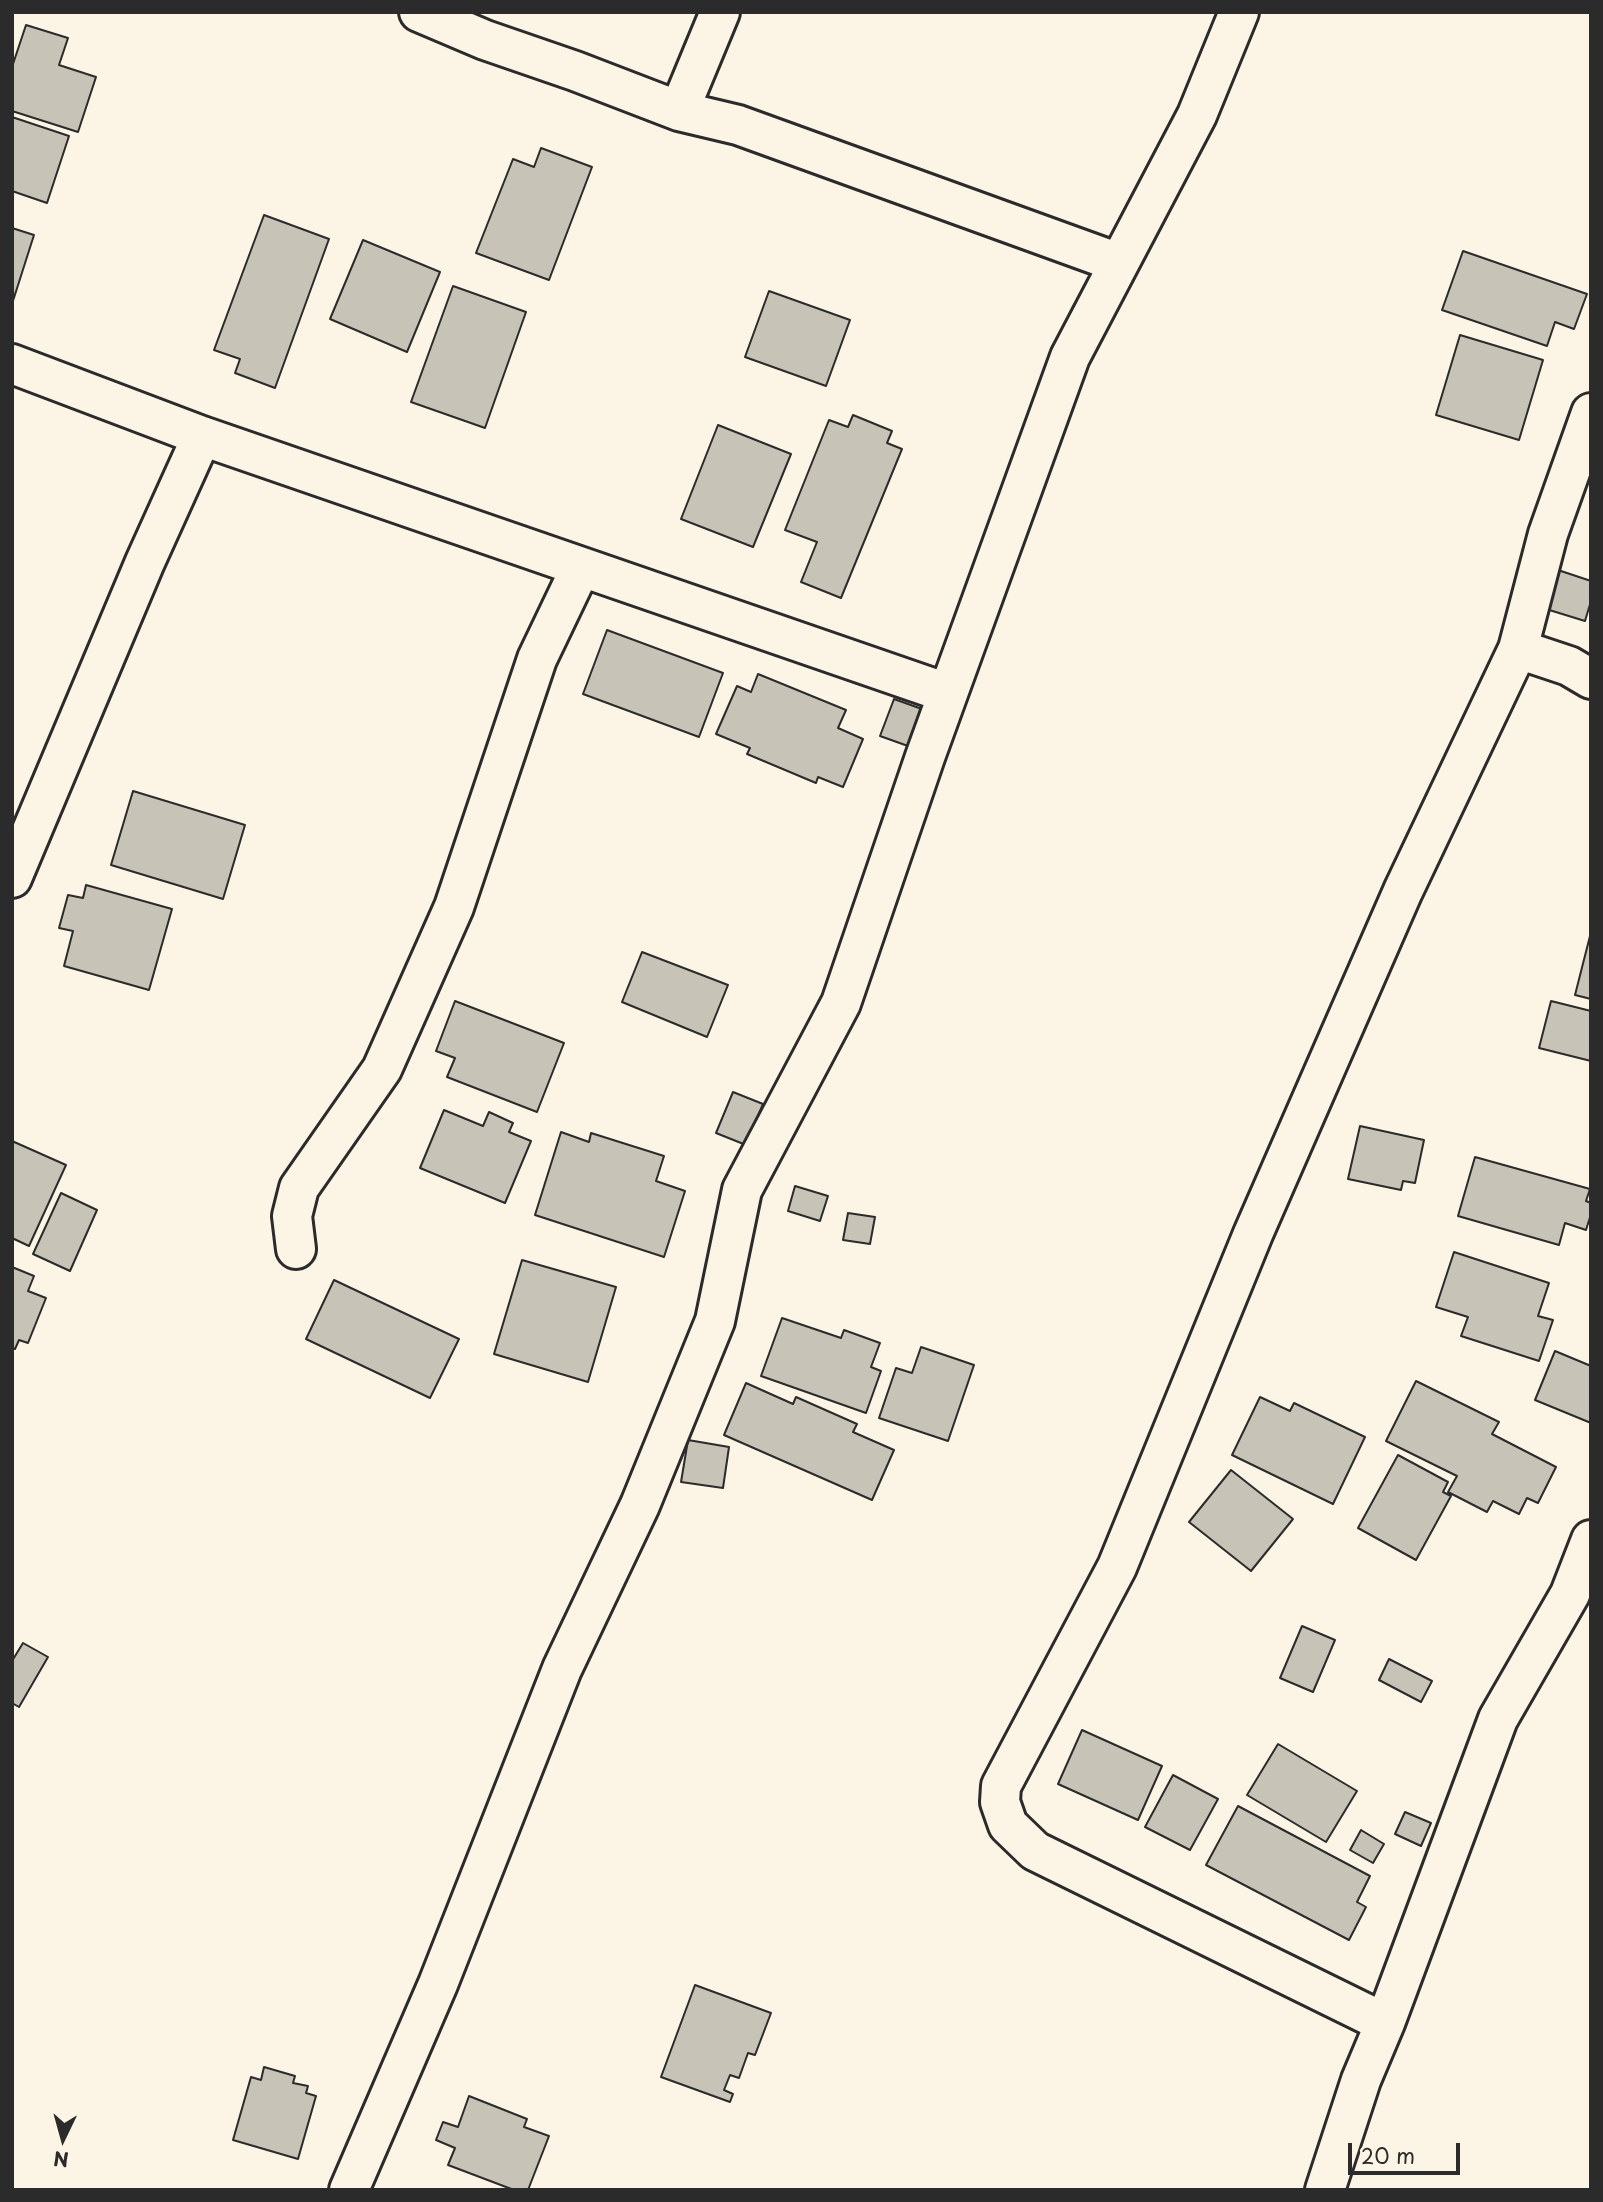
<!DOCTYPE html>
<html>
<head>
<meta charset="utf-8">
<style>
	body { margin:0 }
	#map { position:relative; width:1603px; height:2202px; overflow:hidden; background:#fcf5e5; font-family:"Playpen Sans",sans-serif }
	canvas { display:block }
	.frame { position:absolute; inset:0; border:14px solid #2b2b2b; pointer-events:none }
	.north { position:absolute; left:28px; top:2104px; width:70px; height:70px; -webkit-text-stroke:5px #fcf5e5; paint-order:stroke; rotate:185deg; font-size:19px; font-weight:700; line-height:28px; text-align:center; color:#2b2b2b }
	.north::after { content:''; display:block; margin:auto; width:24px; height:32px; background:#2b2b2b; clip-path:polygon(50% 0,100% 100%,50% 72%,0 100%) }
	.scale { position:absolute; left:1348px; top:2143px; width:112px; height:32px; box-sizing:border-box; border:4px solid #2b2b2b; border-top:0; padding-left:9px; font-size:21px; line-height:24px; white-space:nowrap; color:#2b2b2b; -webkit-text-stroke:5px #fcf5e5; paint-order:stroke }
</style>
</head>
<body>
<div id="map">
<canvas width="1603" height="2202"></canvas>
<div class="frame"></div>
<div class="north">N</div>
<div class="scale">20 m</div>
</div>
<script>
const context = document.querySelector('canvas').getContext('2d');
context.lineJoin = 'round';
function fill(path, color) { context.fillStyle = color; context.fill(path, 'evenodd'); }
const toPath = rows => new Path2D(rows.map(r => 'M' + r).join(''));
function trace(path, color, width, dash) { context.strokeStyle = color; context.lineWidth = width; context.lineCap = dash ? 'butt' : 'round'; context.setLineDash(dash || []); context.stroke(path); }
const building = toPath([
	[26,25,68,38,59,65,96,77,78,132,12,111,12,67,26,25],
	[12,117,69,136,47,203,12,191,12,117],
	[541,148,592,167,549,280,476,253,513,159,534,167,541,148],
	[264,215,329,239,275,388,235,373,240,359,214,350,264,215],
	[12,228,34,235,12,304,12,228],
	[363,240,440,272,407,352,330,319,363,240],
	[1463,251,1587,294,1574,329,1555,322,1547,346,1442,310,1463,251],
	[453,286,526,312,485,428,411,402,453,286],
	[769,291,850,320,826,386,745,357,769,291],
	[1460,335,1543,360,1519,440,1436,415,1460,335],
	[853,415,892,431,887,443,902,449,841,598,801,582,817,542,785,530,829,420,848,427,853,415],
	[718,425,791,454,753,547,681,519,718,425],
	[1558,570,1591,581,1591,601,1585,621,1546,609,1558,570],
	[607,630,723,673,699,737,583,694,607,630],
	[758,674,846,710,838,728,863,739,843,787,818,777,816,783,747,754,750,748,716,734,737,686,751,692,758,674],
	[894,699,922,709,908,746,880,736,894,699],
	[133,791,245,825,223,899,111,865,133,791],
	[86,885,172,909,149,990,64,966,73,931,59,928,68,895,83,898,86,885],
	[1591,932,1591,999,1575,995,1591,932],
	[642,952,728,985,707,1037,622,1002,642,952],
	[455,1001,564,1043,537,1112,447,1077,455,1058,436,1051,455,1001],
	[1551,1001,1591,1011,1591,1061,1539,1048,1551,1001],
	[733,1092,763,1104,746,1145,716,1133,733,1092],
	[444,1110,483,1126,489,1112,513,1123,509,1132,531,1141,505,1203,420,1168,444,1110],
	[1360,1126,1424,1140,1415,1183,1403,1181,1401,1190,1348,1179,1360,1126],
	[561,1132,589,1142,591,1133,664,1156,656,1181,685,1191,664,1257,535,1215,561,1132],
	[12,1141,66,1165,29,1246,12,1238,12,1141],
	[1475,1157,1590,1189,1586,1201,1591,1203,1591,1214,1586,1230,1565,1223,1559,1245,1458,1216,1475,1157],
	[795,1186,828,1196,820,1221,788,1211,795,1186],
	[61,1193,97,1210,70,1271,33,1254,61,1193],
	[848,1213,875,1217,870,1244,843,1240,848,1213],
	[1454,1252,1549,1283,1538,1316,1553,1320,1539,1361,1461,1336,1468,1317,1436,1307,1454,1252],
	[522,1260,616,1287,588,1382,494,1354,522,1260],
	[12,1267,34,1276,28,1291,46,1298,28,1343,19,1340,15,1349,12,1348,12,1267],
	[334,1280,459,1339,430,1398,306,1339,334,1280],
	[782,1318,841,1338,844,1330,880,1343,871,1367,881,1371,866,1413,761,1376,782,1318],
	[921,1347,974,1365,948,1441,879,1418,896,1368,912,1373,921,1347],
	[1555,1351,1591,1366,1591,1423,1535,1400,1555,1351],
	[1416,1381,1499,1422,1492,1434,1556,1467,1538,1503,1527,1498,1519,1514,1493,1501,1487,1512,1448,1492,1457,1476,1386,1441,1416,1381],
	[746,1383,793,1404,796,1397,857,1424,853,1432,894,1450,872,1500,724,1435,746,1383],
	[1260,1397,1290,1411,1294,1403,1365,1437,1333,1504,1232,1455,1260,1397],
	[688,1440,729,1447,723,1488,681,1482,688,1440],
	[1398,1455,1448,1482,1443,1492,1451,1496,1416,1560,1358,1528,1398,1455],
	[1231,1470,1293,1519,1251,1571,1189,1522,1231,1470],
	[1302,1626,1335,1640,1313,1692,1280,1678,1302,1626],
	[23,1643,48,1657,19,1707,12,1703,12,1661,23,1643],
	[1389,1659,1432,1681,1421,1702,1379,1680,1389,1659],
	[1082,1730,1162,1766,1138,1820,1058,1784,1082,1730],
	[1278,1744,1357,1791,1326,1842,1247,1795,1278,1744],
	[1173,1775,1218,1799,1190,1850,1145,1827,1173,1775],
	[1238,1806,1370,1876,1357,1902,1366,1907,1349,1940,1206,1865,1238,1806],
	[1405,1812,1431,1823,1421,1846,1395,1834,1405,1812],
	[1361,1830,1384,1844,1373,1863,1350,1850,1361,1830],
	[695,1985,771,2013,755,2055,748,2053,739,2078,730,2075,724,2090,733,2094,730,2102,661,2077,695,1985],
	[264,2067,295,2076,293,2083,308,2086,306,2093,316,2096,298,2159,233,2140,251,2077,261,2080,264,2067],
	[469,2096,527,2119,524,2127,549,2136,528,2190,514,2190,448,2165,455,2148,436,2140,443,2122,458,2127,469,2096]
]);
fill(building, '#c8c3b7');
trace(building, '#2b2b2b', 2);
const street = toPath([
	[419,12,485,40,575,71,679,111,738,125,1119,263],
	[679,111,720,12],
	[12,364,202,436,947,693],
	[1518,649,1569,666,1591,679],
	[12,878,145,562,202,436],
	[296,1249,292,1216,299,1188,382,1069,454,907,537,659,581,567],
	[1385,2023,1035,1851,1008,1825,1000,1802,1001,1786,1117,1567,1253,1234,1403,891,1518,649,1548,534,1591,413],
	[349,2190,438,1984,562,1669,640,1505,715,1321,742,1190,841,1003,925,757,1070,357,1197,115,1239,12],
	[1325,2190,1361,2080,1385,2023,1498,1719,1570,1594,1591,1540]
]);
trace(street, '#2b2b2b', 44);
trace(street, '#fcf5e5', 38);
</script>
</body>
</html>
